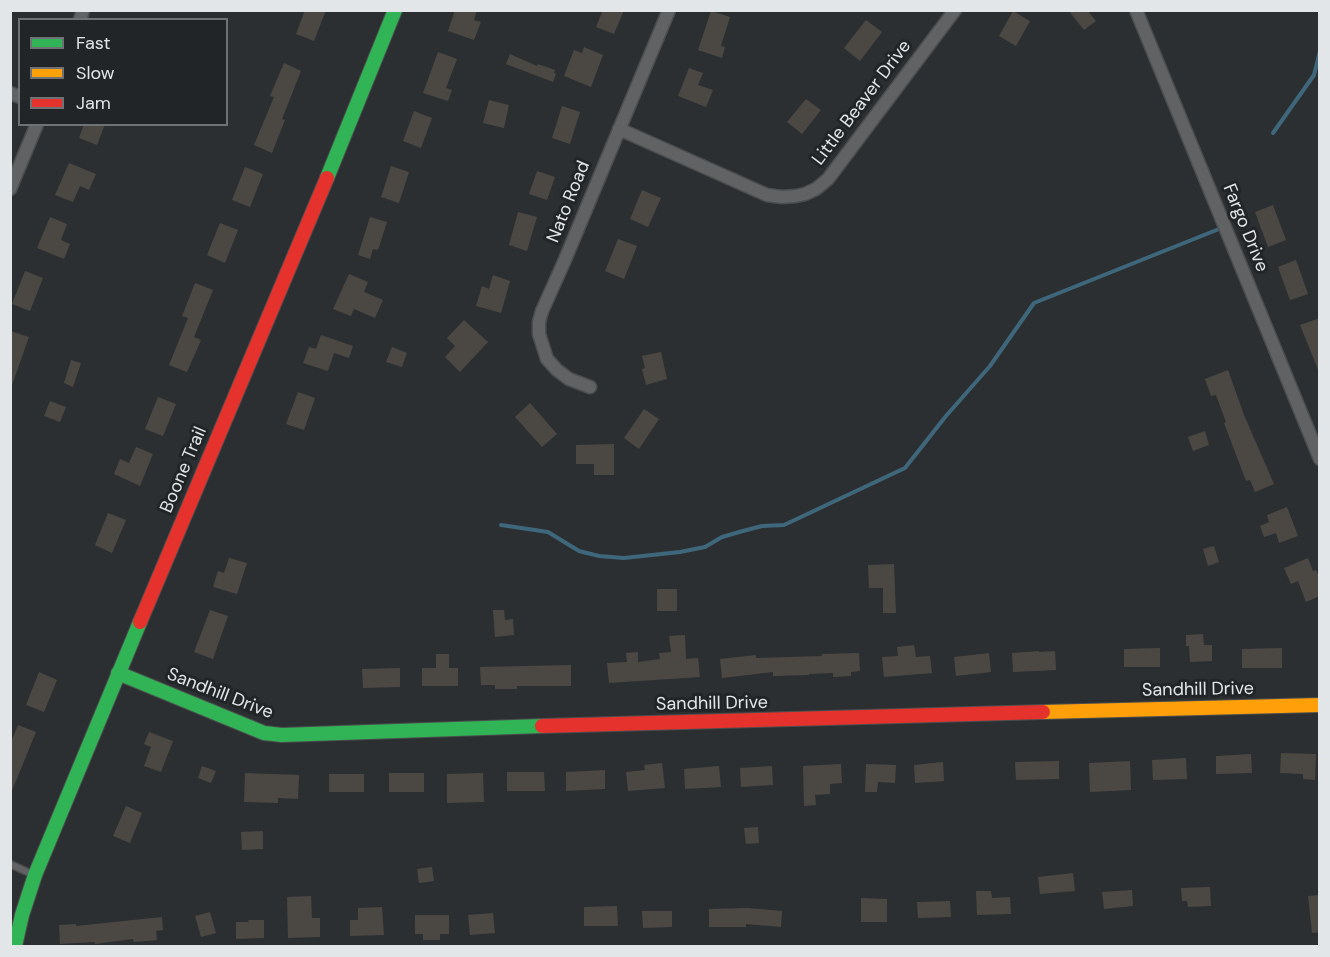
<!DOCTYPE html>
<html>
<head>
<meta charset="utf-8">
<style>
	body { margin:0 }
	#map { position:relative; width:1330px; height:957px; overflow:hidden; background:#2c2f31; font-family:"DM Sans",sans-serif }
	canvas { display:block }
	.frame { position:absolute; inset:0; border:12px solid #e3e6e8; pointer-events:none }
	.legend { position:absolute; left:18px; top:18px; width:210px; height:108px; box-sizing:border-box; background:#222528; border:2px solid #6f7275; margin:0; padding:8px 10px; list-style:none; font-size:18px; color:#e3e6e8 }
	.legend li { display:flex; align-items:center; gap:12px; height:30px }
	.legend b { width:30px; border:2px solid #6f7275 }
</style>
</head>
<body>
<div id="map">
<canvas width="1330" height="957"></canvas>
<div class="frame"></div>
<ul class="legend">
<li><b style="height:8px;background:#30b455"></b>Fast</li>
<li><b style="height:8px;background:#ff9f0a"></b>Slow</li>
<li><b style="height:8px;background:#e5322d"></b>Jam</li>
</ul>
</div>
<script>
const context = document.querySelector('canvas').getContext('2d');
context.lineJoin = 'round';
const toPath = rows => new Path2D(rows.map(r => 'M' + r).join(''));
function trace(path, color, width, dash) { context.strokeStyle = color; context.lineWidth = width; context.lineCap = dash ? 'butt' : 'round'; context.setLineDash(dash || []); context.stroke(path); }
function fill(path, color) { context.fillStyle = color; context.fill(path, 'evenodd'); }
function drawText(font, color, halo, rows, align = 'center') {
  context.font = font + ' "DM Sans",sans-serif'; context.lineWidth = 6; context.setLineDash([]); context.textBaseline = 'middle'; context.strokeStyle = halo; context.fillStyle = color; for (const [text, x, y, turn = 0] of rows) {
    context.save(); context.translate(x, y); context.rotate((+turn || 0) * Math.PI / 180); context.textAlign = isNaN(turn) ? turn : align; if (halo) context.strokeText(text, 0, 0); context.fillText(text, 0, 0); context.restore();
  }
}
trace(toPath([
	[1273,133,1314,75,1320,51],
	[501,525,548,532,579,551,599,556,624,558,680,552,705,547,722,537,743,531,762,526,784,525,905,468,946,416,990,366,1034,303,1219,229]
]), '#3f677c', 4);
fill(toPath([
	[305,10,326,10,314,41,296,34],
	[455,10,477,10,474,20,481,22,474,40,448,31],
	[603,10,624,10,614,34,596,27],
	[1068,10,1087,10,1096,21,1084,30],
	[711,11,730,17,721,46,725,47,722,58,698,50],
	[1013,11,1030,21,1016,46,999,36],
	[866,20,882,32,860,61,844,48],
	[584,47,603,55,591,87,564,76,574,50,582,53],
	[438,52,457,59,446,88,452,90,448,101,423,93],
	[510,54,537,66,538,64,555,70,554,73,556,74,553,82,506,64],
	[284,63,301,71,282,119,285,120,272,153,254,145,274,97,270,96],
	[689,68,703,73,698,85,713,90,706,107,678,96],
	[806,99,821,110,802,134,787,122],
	[489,100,509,105,504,128,483,123],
	[562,106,580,112,570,144,552,138],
	[414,111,432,118,421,148,403,141],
	[84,124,105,124,97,145,79,138],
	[69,163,96,174,89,190,80,186,73,202,55,195],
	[391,166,409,172,399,203,381,197],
	[245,167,263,174,250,207,232,200],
	[537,171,555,177,547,200,529,194],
	[642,190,661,198,648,227,630,219],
	[1273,205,1286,240,1268,247,1255,212],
	[518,212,537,217,527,251,509,245],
	[50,217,67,224,61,240,70,244,64,259,37,248],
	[370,217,387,222,378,250,373,249,370,259,358,255],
	[220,223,238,230,225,263,207,255],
	[618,239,637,246,624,279,605,271],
	[1296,260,1308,294,1290,300,1278,267],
	[25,271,43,278,30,311,12,304],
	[349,274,368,282,364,292,383,300,375,318,354,309,351,316,333,309],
	[493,275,510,281,501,313,476,306,482,286,489,289],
	[195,283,213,290,194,337,201,340,187,372,169,365,188,318,182,316],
	[1320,318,1320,371,1319,372,1300,325],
	[464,320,488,342,460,372,445,357,455,346,447,338],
	[10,331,29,337,12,385,10,385],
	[321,335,353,346,349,358,334,353,328,371,303,363,309,347,316,349],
	[392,347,407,353,402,367,386,362],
	[661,352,667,379,646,385,642,369,645,368,642,356],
	[71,360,81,363,73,387,64,383],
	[1228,370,1244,415,1274,484,1255,492,1250,480,1246,481,1224,423,1226,422,1216,395,1211,396,1205,379],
	[298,392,315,398,304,430,286,424],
	[158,397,176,404,163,436,145,429],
	[50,401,66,407,60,422,44,416],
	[530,403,557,434,542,447,515,417],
	[644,409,659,419,639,449,624,438],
	[1205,431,1209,445,1193,451,1188,437],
	[614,444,614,475,594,475,594,464,576,464,576,445],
	[136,447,153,454,140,486,114,474,120,459,129,463],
	[1287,507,1298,536,1279,543,1276,533,1264,537,1260,526,1269,522,1267,515],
	[108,513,126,520,112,553,95,545],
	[1214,546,1219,562,1208,566,1203,549],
	[229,558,247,563,237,594,213,587,218,571,224,573],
	[1308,558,1313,571,1316,570,1320,579,1320,596,1306,602,1298,581,1291,584,1284,568],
	[894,564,896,613,883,613,883,588,869,588,868,565],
	[657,589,677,589,677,611,657,611],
	[210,610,228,616,213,659,194,652],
	[493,610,504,610,505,620,513,619,514,635,495,637],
	[1203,634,1204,645,1212,645,1212,661,1190,662,1189,646,1186,646,1186,635],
	[685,635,686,659,698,658,700,677,609,683,607,663,627,662,626,653,638,652,638,662,660,659,659,653,671,652,669,636],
	[914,645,916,657,930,656,932,673,884,677,882,657,898,656,897,647],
	[1160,648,1160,667,1124,667,1124,649],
	[1282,648,1282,668,1242,668,1242,649],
	[1039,651,1039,652,1055,651,1056,670,1013,672,1012,653],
	[859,653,860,671,851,672,851,676,833,677,833,673,809,674,809,675,773,676,773,672,722,678,720,659,756,655,756,658,822,656,822,654],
	[989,653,991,672,956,676,954,657],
	[436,654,449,654,449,668,458,668,458,686,422,686,422,668,436,668],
	[571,665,571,686,517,686,517,689,495,689,495,685,481,685,480,667],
	[400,668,400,687,363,688,362,669],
	[39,672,57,680,44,712,26,705],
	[18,725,36,732,11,793,10,744],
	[149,732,173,741,161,772,144,766,151,747,144,744],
	[1281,753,1316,754,1315,780,1303,779,1303,774,1280,773],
	[1251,754,1252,773,1216,774,1216,756],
	[1186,758,1187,779,1153,780,1152,760],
	[1059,761,1059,779,1016,780,1015,762],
	[1130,761,1131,790,1090,792,1089,763],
	[943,762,944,781,915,783,914,765],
	[662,763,665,788,628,791,626,772,645,770,644,765],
	[841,764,842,783,830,784,830,794,815,795,816,805,804,806,803,766],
	[866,764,896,765,895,783,878,782,877,792,865,792],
	[202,766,216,771,211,783,198,778],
	[719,766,721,787,685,789,684,769],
	[772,766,773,785,741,787,740,768],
	[605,770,605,789,566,791,566,772],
	[507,772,544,772,545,791,507,791],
	[245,773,299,775,298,799,278,798,278,803,244,802],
	[389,773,424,773,424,792,389,792],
	[483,773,484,802,447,803,447,774],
	[329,774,364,774,364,792,329,792],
	[126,806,142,813,130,843,113,836],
	[758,827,759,843,746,844,744,828],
	[263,831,263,849,242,850,241,832],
	[432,867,434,881,419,883,417,869],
	[1073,873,1075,891,1040,894,1038,877],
	[1210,887,1211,906,1188,907,1187,901,1182,901,1181,888],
	[1132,890,1133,906,1104,909,1102,892],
	[976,891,991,891,992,898,1010,897,1011,914,977,915],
	[1320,895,1320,932,1312,933,1308,896],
	[311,896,312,918,320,918,320,937,288,938,287,897],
	[861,898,887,899,887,922,861,922],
	[950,901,951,917,918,918,917,902],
	[617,906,618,926,584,926,584,907],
	[382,907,384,935,350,936,350,920,358,920,358,908],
	[748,908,782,911,781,927,746,924,746,927,709,927,709,909],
	[642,911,672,911,672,927,643,928],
	[210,912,216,933,201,937,195,916],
	[493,913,495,933,470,935,468,915],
	[415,915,449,915,449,934,440,934,440,940,423,940,423,934,415,934],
	[162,917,163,930,156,931,157,940,134,942,133,939,95,944,94,942,60,944,59,925,76,924,76,926],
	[248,920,264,920,264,938,236,939,236,922,249,922]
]), '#4b4843');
const lane = toPath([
	[10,864,34,875]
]);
const street = toPath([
	[1136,10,1320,459],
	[80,20,83,10],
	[10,93,20,97],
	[619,129,767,195,782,197,796,196,805,194,816,189,828,179,955,10],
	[10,189,37,124],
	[590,387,569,379,557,370,547,359,539,334,539,322,542,311,564,262,669,10]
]);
const fast = toPath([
	[327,178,395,10],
	[118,673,264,733,282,735,542,726],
	[15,946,22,915,35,875,140,622]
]);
const slow = toPath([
	[1043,712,1320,705]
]);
const jam = toPath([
	[140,622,327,178],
	[542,726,1043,712]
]);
trace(lane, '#4b4d4e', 9);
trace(street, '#4b4d4e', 15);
trace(fast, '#4b4d4e', 16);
trace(slow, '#4b4d4e', 16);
trace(jam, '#4b4d4e', 16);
trace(lane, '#616263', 6);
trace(street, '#616263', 12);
trace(fast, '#30b455', 14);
trace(slow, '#ff9f0a', 14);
trace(jam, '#e5322d', 14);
drawText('18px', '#e3e6e8', '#222528', [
	["Little Beaver Drive",862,103,-53],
	["Nato Road",569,202,-68],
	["Fargo Drive",1245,228,68],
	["Boone Trail",184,470,-67],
	["Sandhill Drive",1198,690,-1],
	["Sandhill Drive",220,694,21],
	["Sandhill Drive",712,704,-1]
]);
</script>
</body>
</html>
